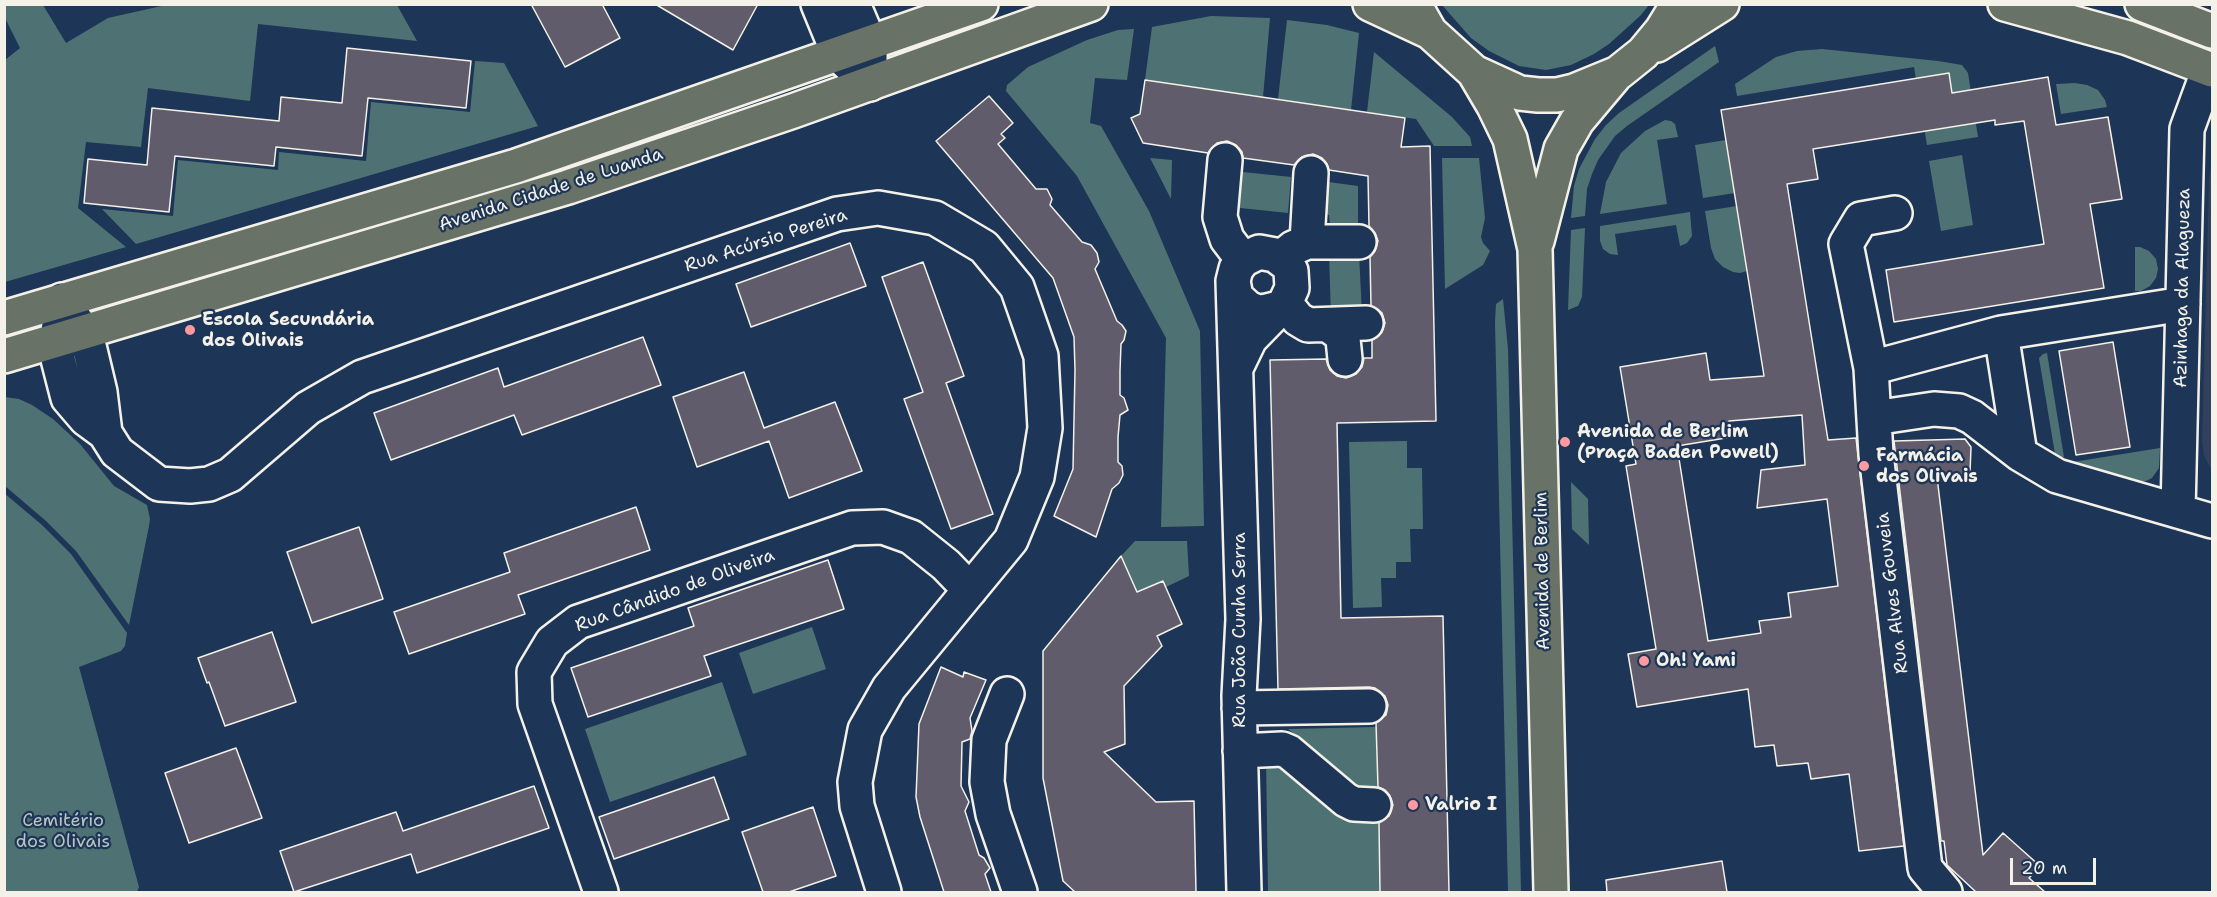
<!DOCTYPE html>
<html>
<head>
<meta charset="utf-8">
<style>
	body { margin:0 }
	#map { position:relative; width:2217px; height:897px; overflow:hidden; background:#1d3557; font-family:"Shantell Sans",sans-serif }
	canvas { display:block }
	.frame { position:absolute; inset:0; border:6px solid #f4f1e8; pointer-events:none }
	.scale { position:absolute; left:2010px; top:858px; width:86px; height:27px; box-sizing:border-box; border:3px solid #f4f1e8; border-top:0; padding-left:8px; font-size:18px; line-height:21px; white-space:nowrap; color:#f4f1e8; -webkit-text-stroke:4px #1d3557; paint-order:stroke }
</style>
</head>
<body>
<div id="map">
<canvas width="2217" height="897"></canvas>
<div class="frame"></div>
<div class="scale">20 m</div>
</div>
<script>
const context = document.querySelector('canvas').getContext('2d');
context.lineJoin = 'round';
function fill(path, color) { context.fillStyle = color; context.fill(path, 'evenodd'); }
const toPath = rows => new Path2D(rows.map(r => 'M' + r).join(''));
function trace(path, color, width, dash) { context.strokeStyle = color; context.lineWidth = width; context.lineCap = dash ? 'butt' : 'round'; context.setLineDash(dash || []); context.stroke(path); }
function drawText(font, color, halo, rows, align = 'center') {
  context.font = font + ' "Shantell Sans",sans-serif'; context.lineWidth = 4.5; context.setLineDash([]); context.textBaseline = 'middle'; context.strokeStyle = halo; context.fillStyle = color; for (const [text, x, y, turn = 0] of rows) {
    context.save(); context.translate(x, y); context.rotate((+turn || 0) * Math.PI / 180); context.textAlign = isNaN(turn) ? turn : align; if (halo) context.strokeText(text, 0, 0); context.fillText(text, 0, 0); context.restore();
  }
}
fill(toPath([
	[2212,160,2212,471,2204,456,2202,441,2209,179]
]), '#31415d');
fill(toPath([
	[5,4,43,5,66,43,108,18,166,5,397,5,417,41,258,24,250,101,148,88,141,147,86,142,78,208,126,247,5,282,5,60,20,48,5,18],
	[1442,5,1649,5,1640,16,1609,44,1594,54,1571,65,1546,70,1519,66,1489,51,1471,38],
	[1211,16,1270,18,1263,97,1145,80,1152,27],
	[1287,20,1327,25,1359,33,1351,110,1278,99],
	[1134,29,1127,80,1095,78,1090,123,1101,126,1149,211,1200,331,1204,526,1161,527,1166,338,1077,176,1006,91,1007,85,1028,67,1087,40,1118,30],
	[1715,46,1719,62,1627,126,1615,136,1598,160,1592,174,1587,189,1585,216,1571,218,1574,186,1579,169,1595,139,1606,125,1619,113],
	[1822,49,1938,61,1962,65,1968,73,1978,137,1927,145,1914,67,1737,96,1735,84,1776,57,1797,51],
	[1374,52,1452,117,1470,137,1472,146,1434,146,1416,119,1367,112],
	[475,61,504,63,538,126,136,244,102,209,173,216,178,160,278,170,279,152,366,161,371,102,470,112],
	[2075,83,2087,85,2098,90,2105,100,2107,107,2061,114,2056,84],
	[1665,120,1671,121,1675,124,1678,137,1657,140,1667,204,1600,214,1606,182,1621,153,1645,131],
	[1726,140,1735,193,1703,198,1695,145],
	[1962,155,1973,225,1941,231,1929,161],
	[1150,158,1172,160,1171,199],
	[1442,158,1479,158,1485,218,1481,237,1483,243,1490,251,1483,265,1445,289],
	[1233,171,1291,177,1288,213,1231,207],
	[1321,181,1358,186,1358,226,1330,225,1329,215,1319,214],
	[1737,206,1747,271,1740,273,1733,272,1723,267,1715,259,1711,248,1705,211],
	[1690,212,1692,236,1687,243,1680,246,1676,225,1615,234,1618,255,1610,254,1603,249,1600,241,1600,226],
	[1585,228,1582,297,1578,306,1568,310,1571,230],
	[2135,247,2140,247,2149,251,2156,259,2158,269,2156,278,2150,286,2141,291,2135,291],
	[1329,253,1359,253,1362,314,1331,316],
	[1503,299,1508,349,1521,892,1508,892,1495,322,1496,304],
	[2047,353,2064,457,2060,458,2055,454,2039,358,2043,354],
	[5,397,19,399,32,405,53,419,80,444,114,486,147,505,150,519,149,526,129,625,76,551,46,521,5,486],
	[1407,441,1407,468,1422,468,1423,529,1410,529,1411,562,1396,562,1396,578,1381,578,1382,607,1353,608,1349,442],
	[2160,448,2159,468,2152,478,2146,481,2140,481,2073,462],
	[1571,482,1588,499,1589,545,1572,529],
	[4,493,42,525,71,554,127,633,125,646,121,651,79,667,139,887,137,892,5,892],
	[1135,541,1187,541,1189,576,1166,587,1163,581,1137,592,1121,556],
	[812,627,826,669,753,694,739,653],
	[722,682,747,755,610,802,585,729],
	[1376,727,1378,793,1362,789,1288,729],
	[1266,757,1379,817,1380,892,1268,892]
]), '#4e7273');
const building = toPath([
	[531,4,602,4,620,38,565,67,531,4],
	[655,4,758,4,733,50,655,4],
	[347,48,471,61,466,108,368,98,362,156,276,147,274,166,175,156,169,212,84,203,88,159,147,165,152,108,279,121,281,97,342,103,347,48],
	[1949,73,1952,93,2048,77,2056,125,2108,117,2122,199,2090,204,2104,288,1894,322,1886,270,2044,244,2024,121,1995,125,1995,120,1813,149,1818,179,1787,184,1828,440,1856,438,1904,846,1859,851,1849,774,1811,779,1808,763,1777,766,1774,745,1755,747,1748,689,1637,707,1628,654,1656,649,1626,466,1636,464,1620,367,1706,353,1710,380,1764,376,1721,110,1949,73],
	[1802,415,1805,465,1761,470,1757,508,1827,499,1838,586,1788,593,1791,617,1759,621,1761,633,1708,641,1677,446,1732,437,1729,421,1802,415],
	[1145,80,1405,118,1401,147,1430,146,1436,421,1337,423,1341,618,1443,616,1449,892,1380,892,1379,823,1389,816,1393,805,1390,796,1385,790,1378,787,1376,723,1386,715,1388,705,1385,696,1375,688,1369,687,1278,689,1270,360,1326,359,1330,370,1337,376,1346,378,1356,374,1362,367,1364,358,1372,358,1372,340,1382,332,1385,323,1382,313,1371,306,1370,257,1375,251,1378,241,1375,233,1369,226,1368,176,1329,170,1327,164,1322,158,1313,154,1302,157,1294,165,1243,158,1242,152,1236,145,1227,141,1217,143,1208,153,1143,143,1131,118,1140,114,1145,80],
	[989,96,1013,123,1001,134,1005,138,998,144,1036,189,1047,189,1052,199,1050,205,1082,242,1091,245,1097,253,1099,262,1095,269,1117,321,1122,325,1126,331,1124,340,1121,344,1120,371,1120,395,1124,398,1128,410,1120,415,1118,437,1118,462,1122,466,1123,475,1119,483,1112,489,1096,537,1054,516,1073,469,1075,370,1074,337,1053,278,936,141,989,96],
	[850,243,866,286,751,327,736,284,850,243],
	[923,262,964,376,946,383,993,514,951,529,904,399,923,392,882,277,923,262],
	[643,337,661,385,522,435,514,415,391,460,374,413,498,368,504,387,643,337],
	[2113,342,2130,447,2076,455,2059,351,2113,342],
	[744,372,764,428,835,402,862,471,789,498,769,441,697,467,673,397,744,372],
	[1965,439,1971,447,1970,473,1937,477,1983,855,2003,833,2040,866,2029,878,2045,892,1976,892,1947,865,1944,841,1941,841,1894,441,1965,439],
	[636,507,650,550,518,595,525,614,409,654,394,612,510,572,504,553,636,507],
	[359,527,383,599,312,623,287,552,359,527],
	[1121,556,1137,592,1163,581,1182,624,1157,636,1162,646,1124,686,1125,744,1104,752,1156,802,1194,801,1196,892,1075,892,1063,881,1043,778,1043,651,1121,556],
	[828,560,844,609,704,656,711,676,588,717,571,668,694,626,688,608,828,560],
	[272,632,296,702,225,726,209,682,207,683,198,658,272,632],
	[941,667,963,677,964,672,986,680,970,718,972,731,970,739,962,742,961,786,969,802,965,811,979,855,984,858,990,868,985,874,991,892,944,892,920,817,916,797,919,724,941,667],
	[236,748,262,818,189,843,165,773,236,748],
	[714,777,729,819,614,859,599,817,714,777],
	[534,786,549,828,417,873,411,854,294,892,280,851,396,812,403,831,534,786],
	[813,807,836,876,789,892,763,892,742,832,813,807],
	[1722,861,1727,892,1607,892,1606,880,1722,861]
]);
fill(building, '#605c6b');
trace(building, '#f4f1e8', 1.5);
const minor = toPath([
	[818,4,839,55,870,84],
	[853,4,870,44,870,70],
	[1225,160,1220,217,1227,239,1243,260],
	[1895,213,1861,219,1846,244,1871,368,1876,454,1925,868,1945,892],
	[1307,242,1311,173],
	[1281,258,1293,248,1307,242,1359,242],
	[1233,281,1243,619,1239,696,1244,892],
	[62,300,57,340,58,359,68,398,86,419,105,433,117,452,159,484,190,486,209,484,230,475,308,408,362,377,837,214,878,208,935,218,984,247,1017,287,1041,356,1045,428,1037,477,1011,540,889,688,865,730,855,782,857,806,884,892],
	[1285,303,1298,319,1308,325,1366,323],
	[67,308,84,332,90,350,100,392,105,433],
	[1328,325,1339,333,1343,339,1345,359],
	[2001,333,2020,454],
	[1236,368,1250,339,1285,303,1292,288,1291,271,1287,264,1275,255,1259,252,1243,260,1236,269,1233,281,1236,297,1248,308,1255,311,1263,312,1279,308],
	[1871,368,2001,333,2183,304],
	[1874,418,1934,409,1959,411,1972,417,2020,454,2057,476,2212,521],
	[2178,511,2187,129,2209,69],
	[1007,694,989,740,987,782,993,814,1020,892],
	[1239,708,1369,706],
	[1240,751,1282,749,1289,752,1346,800,1354,804,1374,805],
	[601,892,535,704,534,672,552,642,578,622,852,528,883,527,911,537,946,565,970,590]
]);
const major = toPath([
	[1370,4,1430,32],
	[1414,4,1430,32,1474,72,1520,93,1538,95,1557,95,1574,91,1618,73,1643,53,1662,30,1678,4],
	[2005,4,2128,38,2212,70],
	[2142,4,2212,31],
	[1657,45,1722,4],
	[1474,72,1494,106,1510,139,1535,249,1551,892],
	[1537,241,1561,149,1577,121,1614,77],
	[4,318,516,166,981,4],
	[4,356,568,187,793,111,1091,4]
]);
trace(minor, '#f4f1e8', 38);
trace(major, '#f4f1e8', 38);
trace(minor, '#1d3557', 33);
trace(major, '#697266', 33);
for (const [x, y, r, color] of [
	[190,330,6,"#ff9aa2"],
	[1565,442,6,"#ff9aa2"],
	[1864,466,6,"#ff9aa2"],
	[1644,661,6,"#ff9aa2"],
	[1413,805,6,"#ff9aa2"]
]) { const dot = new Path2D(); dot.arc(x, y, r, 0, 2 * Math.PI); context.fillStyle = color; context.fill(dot); trace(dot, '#1d3557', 2); }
drawText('18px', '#f4f1e8', '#1d3557', [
	["Avenida Cidade de Luanda",551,190,-18],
	["Rua Acúrsio Pereira",766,241,-18],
	["Azinhaga da Alagueza",2183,288,-89],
	["Avenida de Berlim",1543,571,-91],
	["Rua Cândido de Oliveira",675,591,-20],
	["Rua Alves Gouveia",1893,593,-97],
	["Rua João Cunha Serra",1240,630,-90]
]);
drawText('bold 18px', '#f4f1e8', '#1d3557', [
	["Escola Secundária",202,320],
	["dos Olivais",202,341],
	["Avenida de Berlim",1577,432],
	["(Praça Baden Powell)",1577,453],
	["Farmácia",1876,456],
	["dos Olivais",1876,477],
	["Oh! Yami",1656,661],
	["Valrio I",1425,805]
], 'left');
drawText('18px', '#bac5bf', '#1d3557', [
	["Cemitério",63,821],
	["dos Olivais",63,842]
]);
</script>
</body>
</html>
